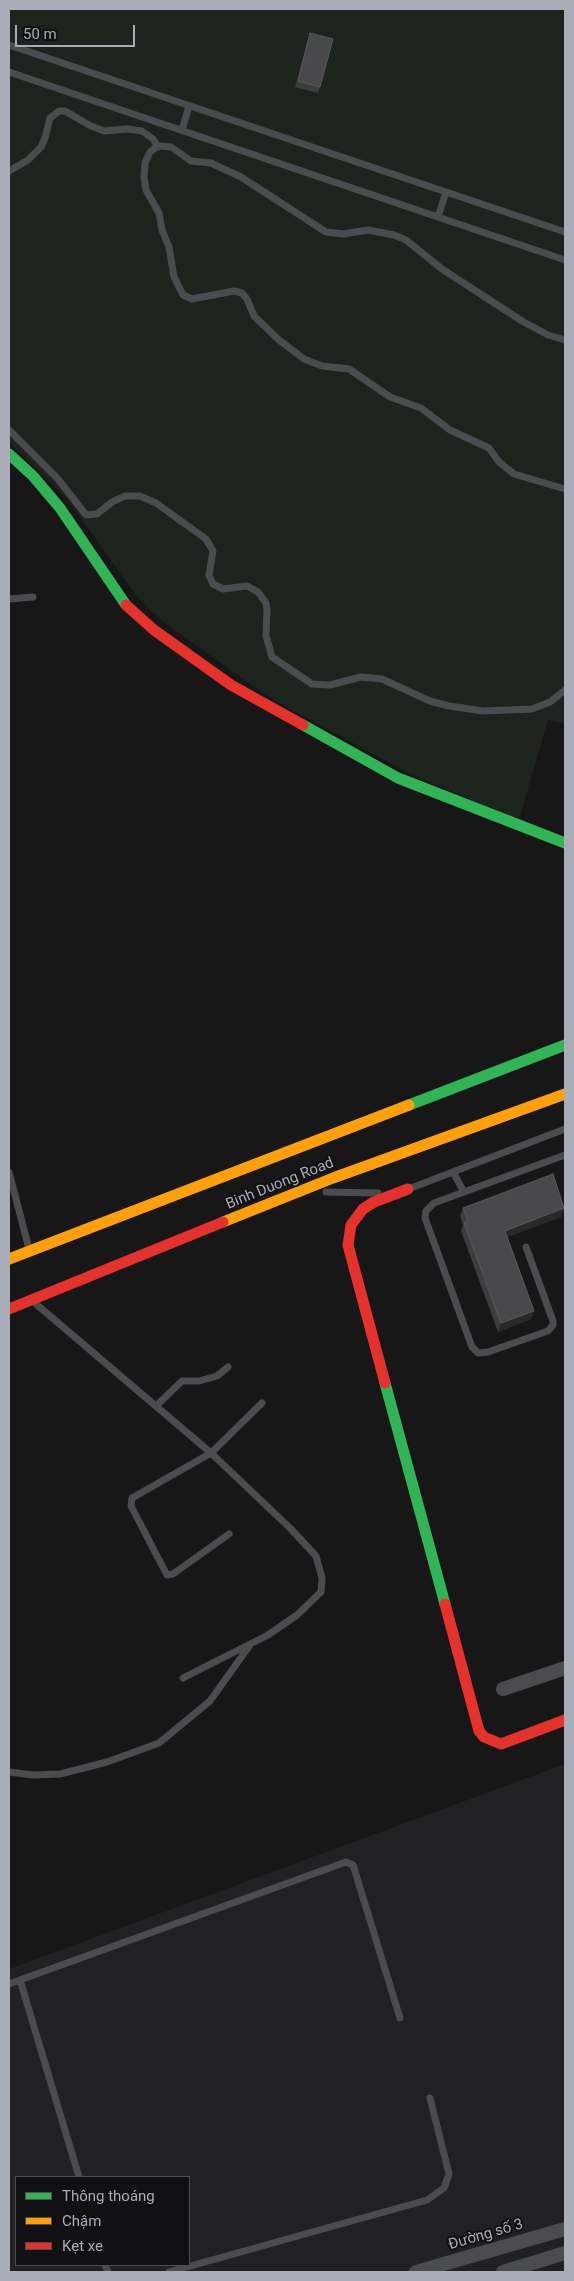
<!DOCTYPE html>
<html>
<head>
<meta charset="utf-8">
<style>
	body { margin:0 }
	#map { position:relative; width:574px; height:2281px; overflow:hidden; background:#171717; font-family:Roboto,sans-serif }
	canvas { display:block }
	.frame { position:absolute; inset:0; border:10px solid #a8adb8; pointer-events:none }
	.legend { position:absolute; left:15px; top:2176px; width:175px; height:90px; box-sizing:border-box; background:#111113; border:1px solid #4d4f55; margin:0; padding:6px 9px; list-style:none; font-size:15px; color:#a8adb8 }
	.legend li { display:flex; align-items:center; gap:10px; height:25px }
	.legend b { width:25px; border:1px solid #4d4f55 }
	.scale { position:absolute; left:15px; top:25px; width:120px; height:22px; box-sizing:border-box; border:2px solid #a8adb8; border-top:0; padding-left:6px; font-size:15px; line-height:18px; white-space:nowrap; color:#a8adb8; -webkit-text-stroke:4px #111113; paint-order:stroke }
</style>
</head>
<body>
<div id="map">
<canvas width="574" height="2281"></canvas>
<div class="frame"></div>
<ul class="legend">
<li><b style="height:6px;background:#30b455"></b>Thông thoáng</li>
<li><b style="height:6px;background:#ff9f0a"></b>Chậm</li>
<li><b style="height:6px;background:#e5322d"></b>Kẹt xe</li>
</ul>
<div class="scale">50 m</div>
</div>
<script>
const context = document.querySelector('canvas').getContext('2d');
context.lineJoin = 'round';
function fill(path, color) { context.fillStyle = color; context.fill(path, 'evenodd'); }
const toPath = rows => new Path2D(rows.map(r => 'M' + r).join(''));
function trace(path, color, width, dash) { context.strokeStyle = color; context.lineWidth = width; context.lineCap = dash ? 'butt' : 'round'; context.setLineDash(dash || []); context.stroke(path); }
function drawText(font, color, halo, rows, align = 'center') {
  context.font = font + ' Roboto,sans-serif'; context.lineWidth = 4; context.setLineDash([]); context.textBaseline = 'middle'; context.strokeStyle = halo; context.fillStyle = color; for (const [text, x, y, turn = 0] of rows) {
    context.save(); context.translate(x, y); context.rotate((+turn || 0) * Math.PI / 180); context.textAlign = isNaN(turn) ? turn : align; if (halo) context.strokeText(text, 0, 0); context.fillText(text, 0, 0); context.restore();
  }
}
fill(toPath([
	[565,1764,565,2272,9,2272,9,1969],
	[16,2177,189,2177,189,2265,16,2265]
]), '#212123');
fill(toPath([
	[9,9,565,9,565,724,548,720,519,820,408,773,270,698,169,626,151,611,135,594,67,499,9,442]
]), '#1d241e');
trace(toPath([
	[9,45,565,232],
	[9,72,565,260],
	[182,130,189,106],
	[9,171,28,160,41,147,45,138,50,118,59,111,65,111,91,126,104,131,127,129,142,131,153,139,158,147],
	[438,217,446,192],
	[565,340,548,335,522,321,442,269,406,240,394,235,368,230,343,234,326,232,241,177,211,163,191,161,171,147,161,146,155,148,150,152,145,163,144,177,146,190,159,213,162,230,169,247,174,277,183,295,192,299,234,291,242,293,247,299,254,316,279,340,304,359,322,366,349,369,390,397,421,408,450,430,489,448,499,462,514,474,565,489],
	[9,430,58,479,86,515,97,514,112,502,125,496,140,496,156,503,206,539,213,551,209,575,213,584,223,589,247,586,258,592,266,603,267,610,266,636,272,657,312,684,330,685,361,677,382,679,430,701,449,706,483,711,532,709,550,702,565,690],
	[9,599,33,597],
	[9,1172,28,1245],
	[453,1172,464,1192,565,1155],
	[411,1188,565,1129],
	[326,1192,378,1193],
	[464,1192,434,1203,426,1211,425,1218,472,1347,478,1353,488,1352,548,1331,553,1325,553,1321,526,1247],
	[36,1304,211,1453,291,1529,316,1556,322,1578,321,1592,297,1615,268,1635,183,1678],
	[156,1406,182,1381,199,1381,217,1376,228,1367],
	[229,1534,173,1574,167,1575,131,1506,132,1498,211,1453,262,1403],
	[9,1772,33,1775,60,1774,107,1762,159,1743,210,1701,250,1645],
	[20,1980,79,2177],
	[9,1984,346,1862,353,1865,400,2018],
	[105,2265,108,2272],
	[169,2272,427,2200,444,2188,449,2174,430,2098]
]), '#4b4c50', 7);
trace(toPath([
	[503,1689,565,1668],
	[416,2272,565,2229],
	[503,2272,565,2253]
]), '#4b4c50', 14);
trace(toPath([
	[9,454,33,476,60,508,126,605],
	[303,725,398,778,565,843],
	[409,1105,565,1045],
	[385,1383,445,1604]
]), '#30b455', 11);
trace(toPath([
	[223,1222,333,1178,565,1094],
	[9,1259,409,1105]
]), '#ff9f0a', 11);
trace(toPath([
	[126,605,154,630,231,685,303,725],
	[9,1309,223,1222],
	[385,1383,348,1245,351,1225,363,1209,374,1202,408,1189],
	[445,1604,479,1731,484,1737,501,1744,565,1720]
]), '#e5322d', 11);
fill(toPath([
	[310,33,320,87,318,93,295,87],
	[463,1208,564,1208,561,1217,507,1237,534,1311,531,1319,498,1332,461,1231,463,1225,460,1216]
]), '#3d3d3f');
fill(toPath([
	[564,1208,561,1217,502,1239,505,1231],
	[534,1311,531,1319,498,1332,501,1323]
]), '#29292a');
const building = toPath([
	[310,33,333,39,320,87,298,81,310,33],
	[553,1174,564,1208,505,1231,534,1311,501,1323,464,1223,468,1221,463,1208,553,1174]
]);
fill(building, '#49494c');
trace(building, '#58595d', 1);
drawText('15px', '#a8adb8', '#111113', [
	["Binh Duong Road",280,1184,-22],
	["Đường số 3",486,2235,-16]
]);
</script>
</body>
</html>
